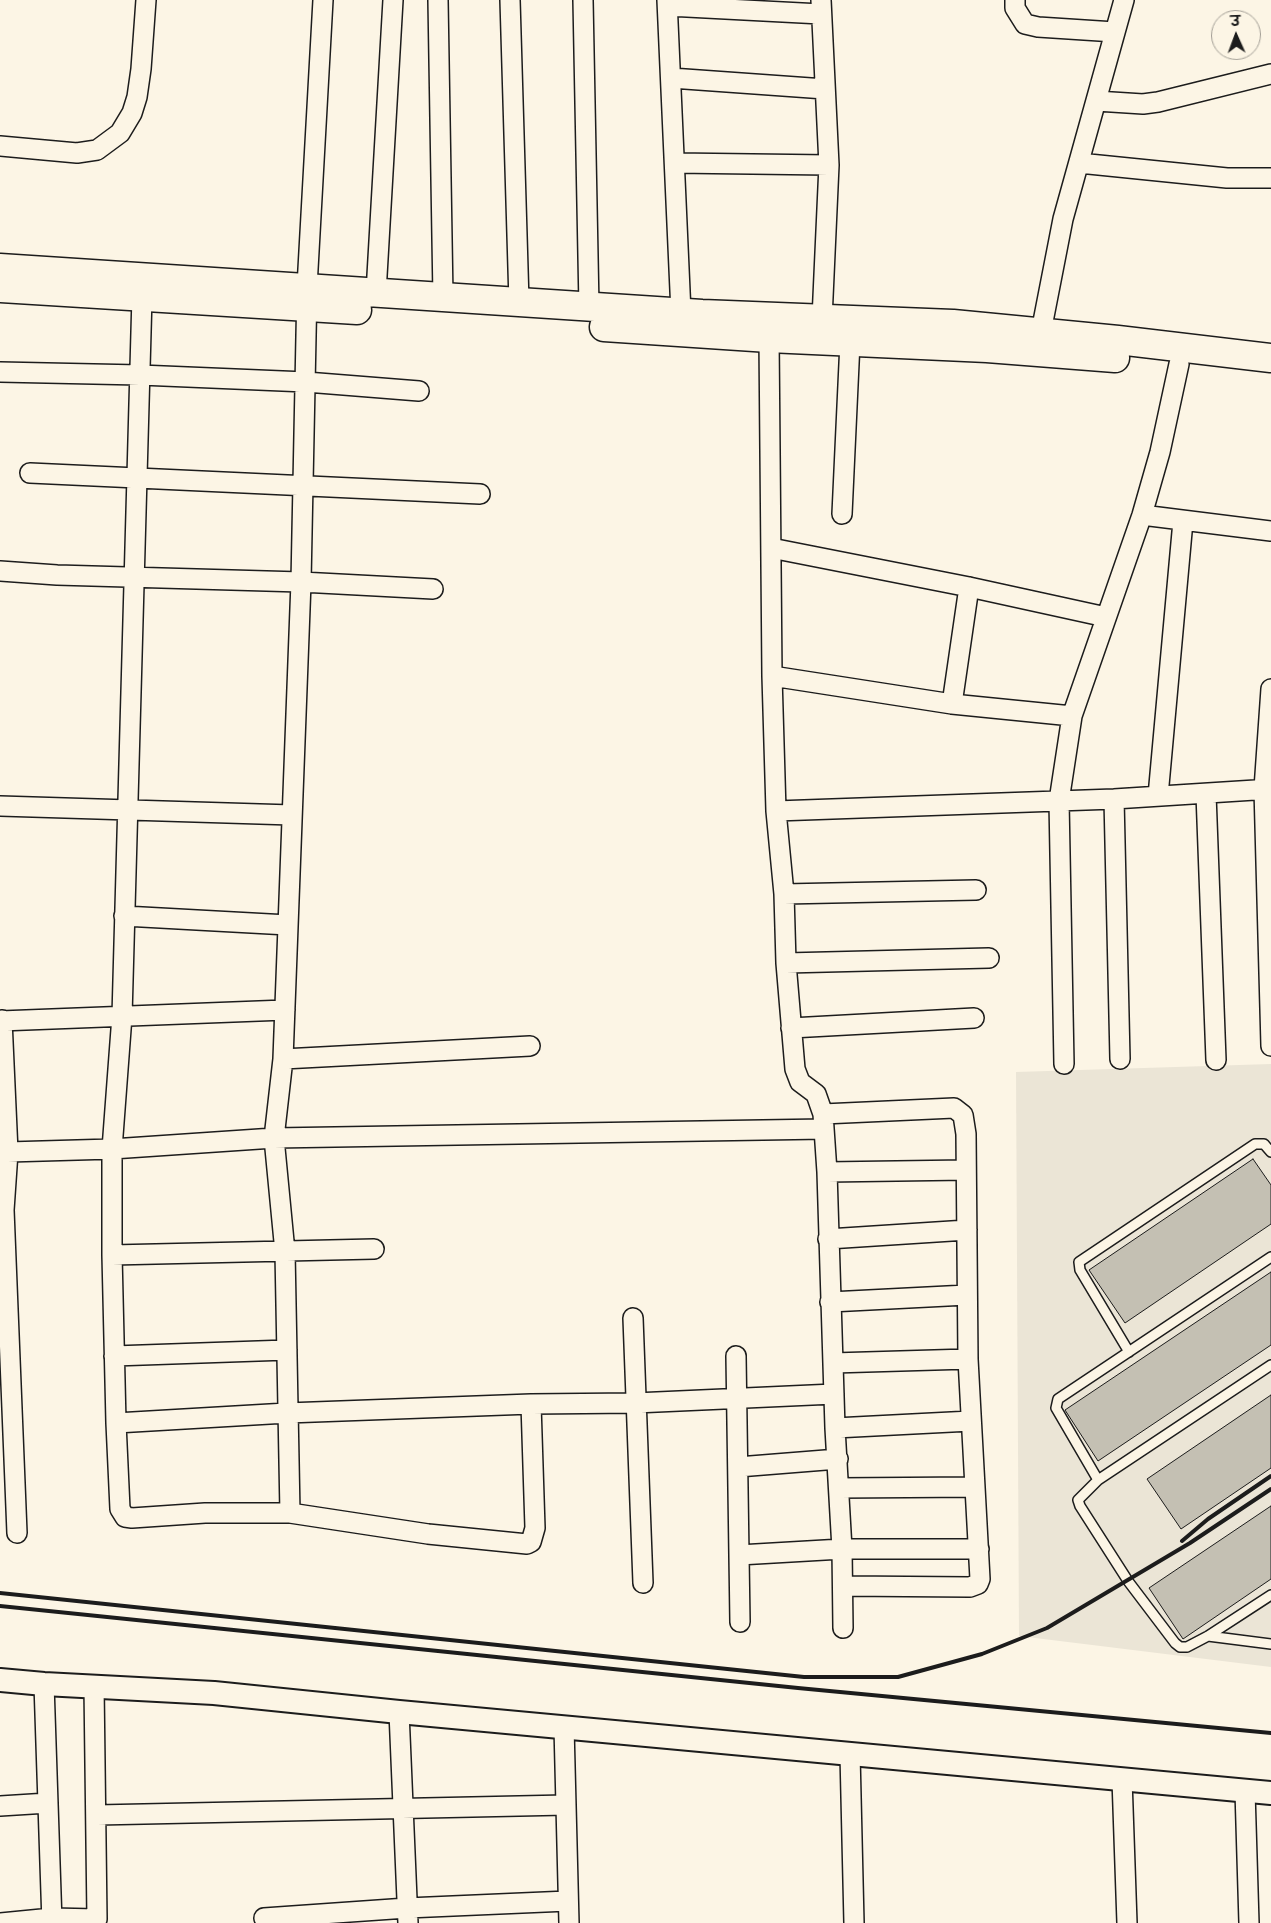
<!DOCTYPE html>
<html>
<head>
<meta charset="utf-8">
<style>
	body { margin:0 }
	#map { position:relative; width:1271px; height:1923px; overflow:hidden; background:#fcf5e5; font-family:Mali,"Playpen Sans Deva",sans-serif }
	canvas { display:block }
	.north { position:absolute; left:1211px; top:10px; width:50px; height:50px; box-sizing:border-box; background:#fcf5e5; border:1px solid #a29e95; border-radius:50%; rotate:358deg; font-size:14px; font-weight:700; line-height:20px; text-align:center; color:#1c1c1c }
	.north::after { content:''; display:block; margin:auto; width:18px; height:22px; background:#1c1c1c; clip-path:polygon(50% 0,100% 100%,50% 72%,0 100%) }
</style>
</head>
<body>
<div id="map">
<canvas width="1271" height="1923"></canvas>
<div class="north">उ</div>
</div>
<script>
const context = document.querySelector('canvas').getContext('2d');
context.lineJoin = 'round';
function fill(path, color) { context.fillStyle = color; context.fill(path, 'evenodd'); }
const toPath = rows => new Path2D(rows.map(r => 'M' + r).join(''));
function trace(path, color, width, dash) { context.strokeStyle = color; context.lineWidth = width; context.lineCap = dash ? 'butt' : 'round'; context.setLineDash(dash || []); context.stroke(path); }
fill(toPath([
	[1271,1064,1271,1667,1019,1636,1016,1072]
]), '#ebe5d6');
const building = toPath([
	[1253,1159,1271,1185,1271,1224,1125,1323,1089,1270,1253,1159],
	[1271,1272,1271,1345,1098,1461,1065,1410,1271,1272],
	[1271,1395,1271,1468,1181,1529,1147,1479,1271,1395],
	[1271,1506,1271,1579,1183,1639,1149,1588,1271,1506]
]);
fill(building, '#c4c0b3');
trace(building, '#1c1c1c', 1);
const service = toPath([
	[1129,1352,1080,1270,1079,1262,1255,1144,1264,1144,1271,1152],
	[1271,1365,1098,1480,1078,1500,1080,1506,1128,1581,1175,1643,1180,1647,1187,1647,1208,1636,1271,1595],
	[1098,1480,1056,1408,1058,1399,1271,1257],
	[1208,1636,1271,1644]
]);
const minor = toPath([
	[438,0,443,297],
	[510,0,519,302],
	[583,0,589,307],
	[667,0,681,313],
	[821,0,829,165,822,319],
	[1015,0,1015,8,1025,24,1038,27,1115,32],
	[668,6,821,14],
	[671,78,825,89],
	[1096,101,1143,104,1158,102,1271,74],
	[0,146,77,153,97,150,120,133,132,113,137,97,141,69,146,0],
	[675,163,829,165],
	[1079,163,1227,178,1271,178],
	[376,293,393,0],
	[142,296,122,1016,112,1149,112,1255,116,1423,120,1509,125,1517,132,1518,205,1513,290,1513,428,1534,527,1544,531,1542,535,1528,531,1404],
	[1041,332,1063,219,1124,0],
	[769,338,772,676,776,811,784,894,786,963,795,1069,800,1082,816,1094,823,1114,827,1172,835,1428,842,1549,843,1628],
	[0,372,140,375,306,382,419,391],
	[30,473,480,494],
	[842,514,850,342],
	[1142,515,1271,531],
	[771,548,969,587,1106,617],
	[0,571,57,575,301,582,433,589],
	[772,676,952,704,1072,716],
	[1271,689,1264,789,1271,1046],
	[952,704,969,587],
	[1206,794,1216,1060],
	[1158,796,1183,521],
	[1114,799,1120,1059],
	[0,806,292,815],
	[776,811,1114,799,1271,789],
	[784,894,976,890],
	[124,916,288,925],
	[786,963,989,958],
	[2,1020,8,1152,4,1210,17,1533],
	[0,1021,285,1010],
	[791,1028,974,1018],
	[283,1059,530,1046],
	[1064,1064,1059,801,1072,716,1142,515,1160,452,1179,364],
	[823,1114,954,1108,963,1115,966,1134,968,1359,980,1579,978,1584,970,1587,843,1586],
	[8,1152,112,1149,274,1138,824,1129],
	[827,1172,966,1170],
	[828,1239,967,1230],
	[112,1255,374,1249],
	[830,1302,967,1295],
	[633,1318,643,1583],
	[114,1356,287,1350],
	[736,1356,740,1622],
	[833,1363,968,1359],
	[116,1423,287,1413,531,1404,635,1403,834,1394],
	[835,1428,971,1421],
	[738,1467,838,1459],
	[839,1488,975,1487],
	[290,1513,285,1252,274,1138,283,1059,301,582,307,287,323,0],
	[739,1555,842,1549,979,1549],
	[44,1684,52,1923],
	[94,1686,97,1919],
	[399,1712,408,1923],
	[564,1727,569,1923],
	[850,1754,854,1923],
	[1122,1779,1127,1923],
	[1245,1791,1249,1923],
	[0,1806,48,1803],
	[97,1815,566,1805],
	[264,1918,407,1908,568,1901],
	[0,1923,52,1918,97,1919]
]);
const tertiary = toPath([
	[0,1680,44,1684,214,1693,399,1712,1271,1793]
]);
const primary = toPath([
	[0,268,702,314,953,324,1118,340,1271,358],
	[0,288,357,310],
	[604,327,769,338,987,348,1115,358]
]);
trace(service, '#1c1c1c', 12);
trace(minor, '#1c1c1c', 22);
trace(tertiary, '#1c1c1c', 26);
trace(primary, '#1c1c1c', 31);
trace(service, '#fcf5e5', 9);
trace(minor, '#fcf5e5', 19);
trace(tertiary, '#fcf5e5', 22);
trace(primary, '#fcf5e5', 28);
trace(toPath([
	[1182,1541,1208,1519,1271,1476],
	[0,1593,804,1677,898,1677,982,1654,1047,1628,1190,1543,1271,1489],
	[0,1606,798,1688,1271,1733]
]), '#1c1c1c', 4);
</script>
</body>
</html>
